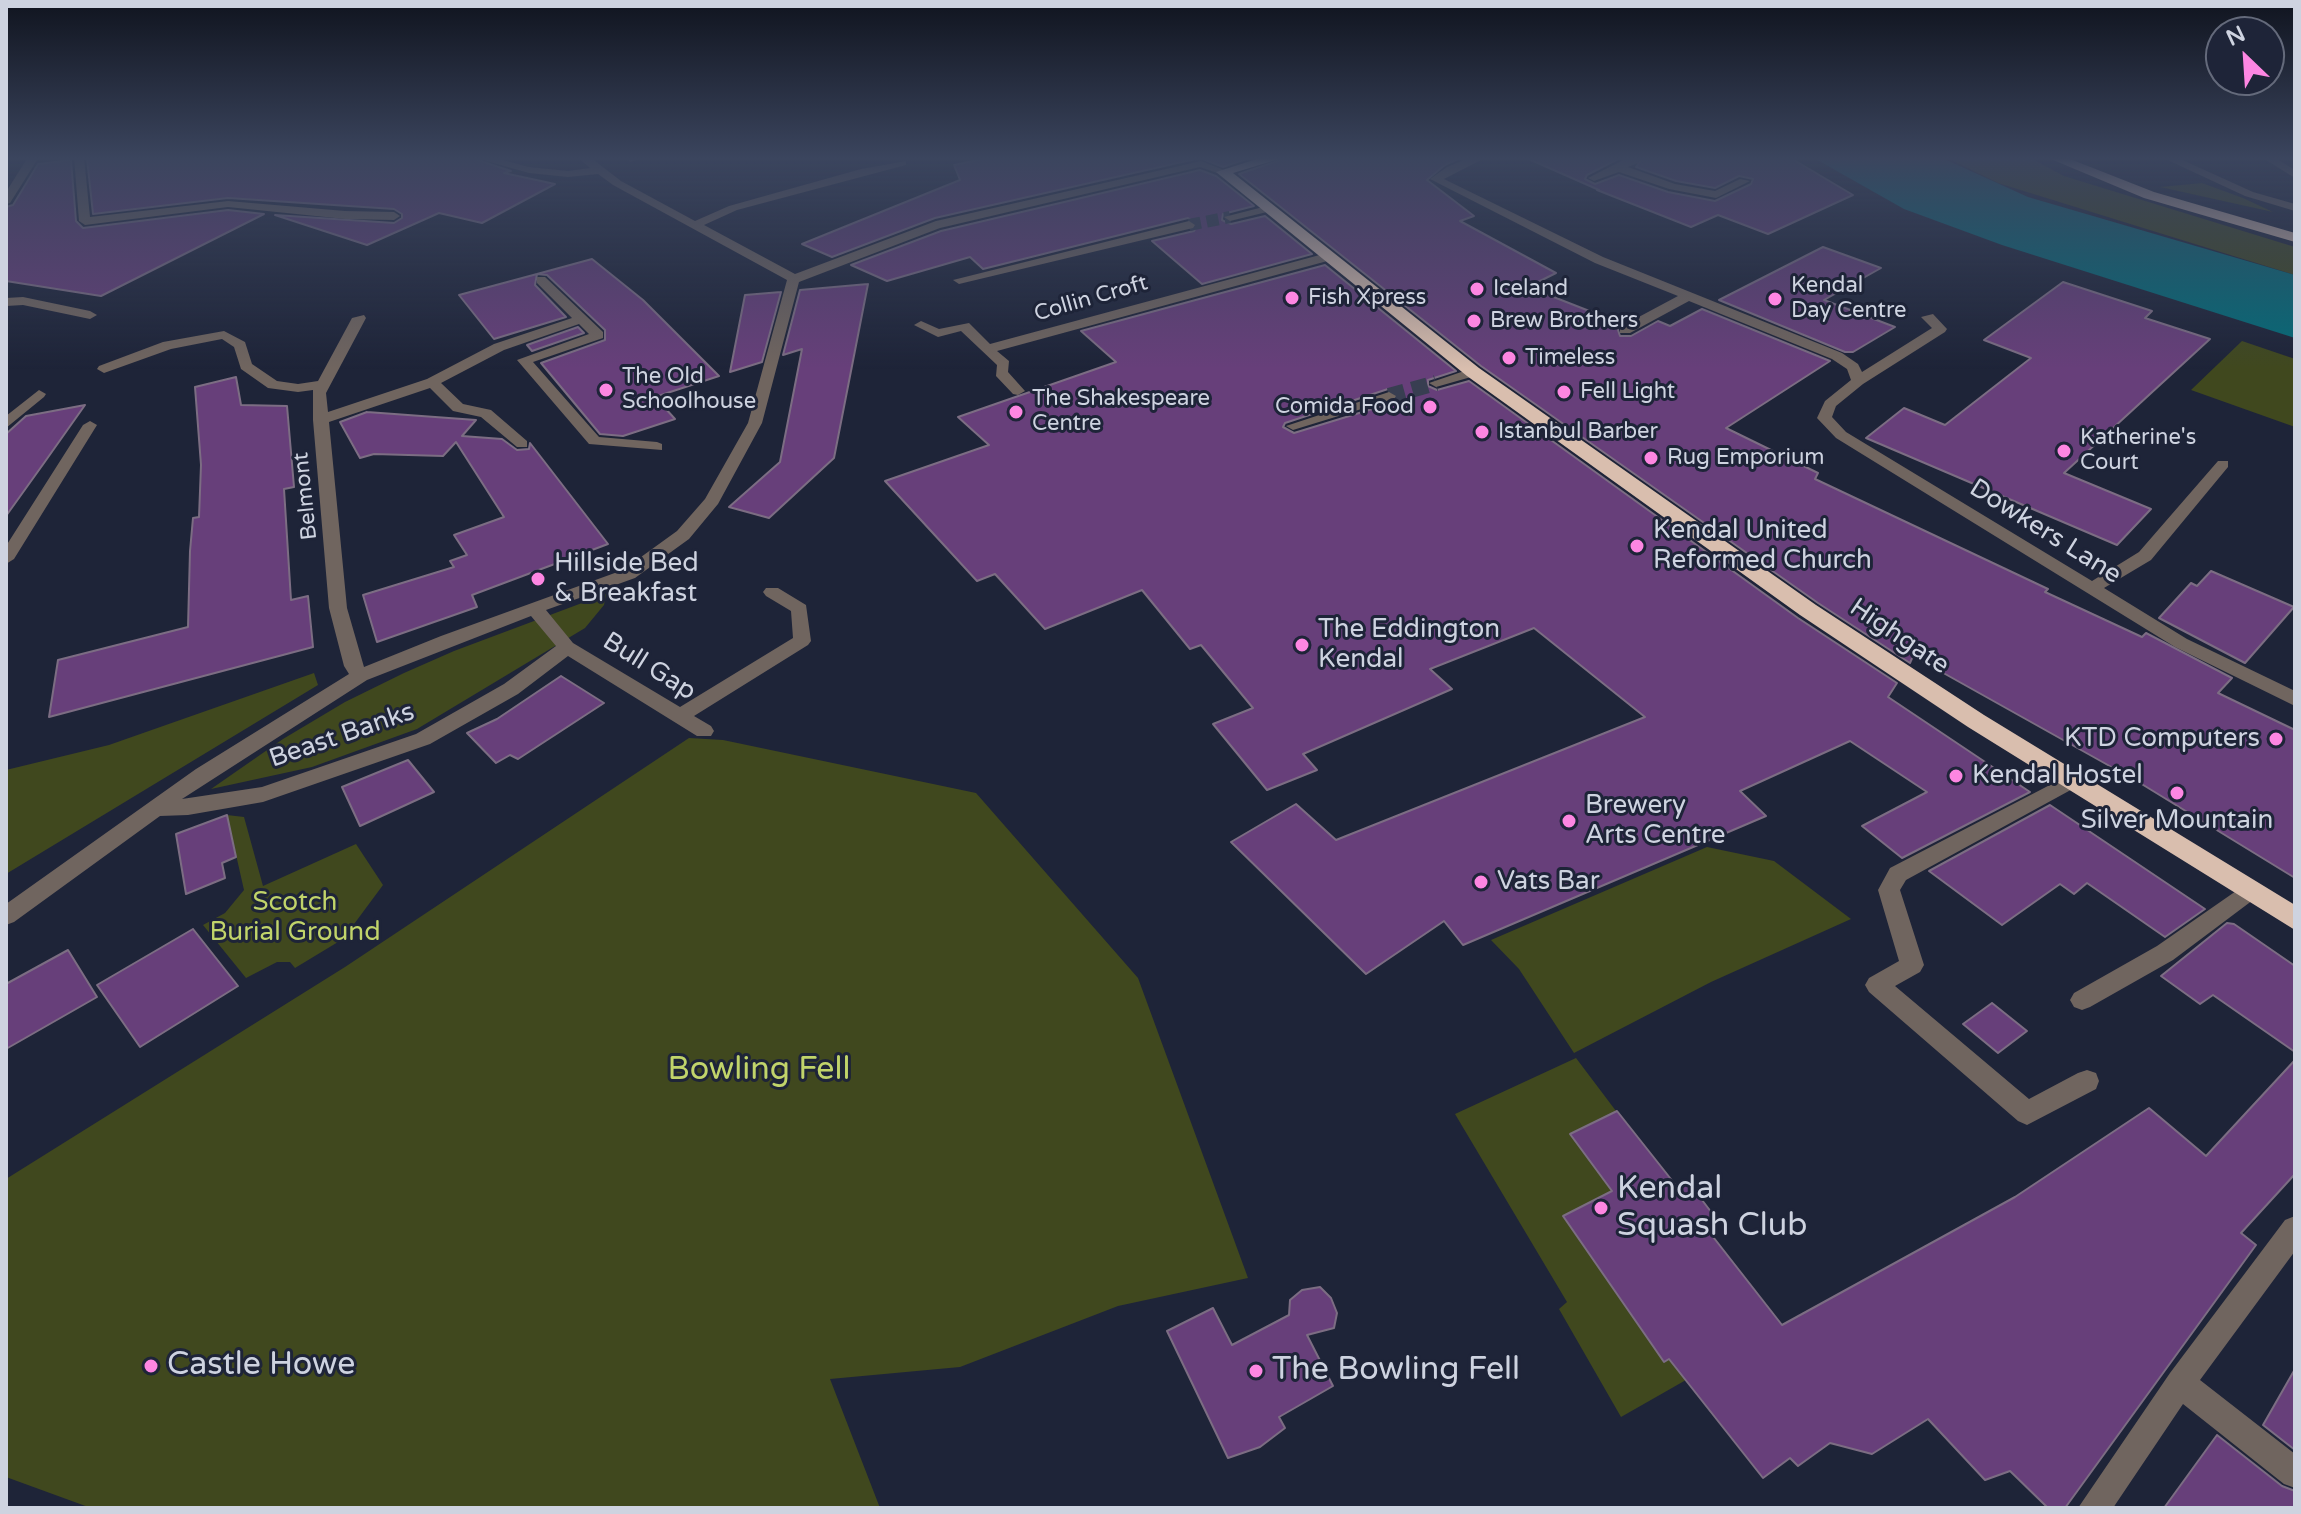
<!DOCTYPE html>
<html>
<head>
<meta charset="utf-8">
<style>
	body { margin:0 }
	#map { position:relative; width:2301px; height:1514px; overflow:hidden; background:#1e2438; font-family:"Varela Round",sans-serif }
	canvas { display:block }
	.frame { position:absolute; inset:0; border:8px solid #ced3e0; pointer-events:none }
	.north { position:absolute; left:2205px; top:16px; width:80px; height:80px; box-sizing:border-box; background:#1e2438; border:2px solid #646a7b; border-radius:50%; rotate:335deg; font-size:22px; font-weight:700; line-height:32px; text-align:center; color:#ced3e0 }
	.north::after { content:''; display:block; margin:auto; width:28px; height:36px; background:#fd86e2; clip-path:polygon(50% 0,100% 100%,50% 72%,0 100%) }
</style>
</head>
<body>
<div id="map">
<canvas width="2301" height="1514"></canvas>
<div class="frame"></div>
<div class="north">N</div>
</div>
<script>
const context = document.querySelector('canvas').getContext('2d');
context.lineJoin = 'round';
function fill(path, color) { context.fillStyle = color; context.fill(path, 'evenodd'); }
const toPath = rows => new Path2D(rows.map(r => 'M' + r).join(''));
function trace(path, color, width, dash) { context.strokeStyle = color; context.lineWidth = width; context.lineCap = dash ? 'butt' : 'round'; context.setLineDash(dash || []); context.stroke(path); }
function drawText(font, color, halo, rows, align = 'center') {
  context.font = font + ' "Varela Round",sans-serif'; context.lineWidth = 6; context.setLineDash([]); context.textBaseline = 'middle'; context.strokeStyle = halo; context.fillStyle = color; for (const [text, x, y, turn = 0] of rows) {
    context.save(); context.translate(x, y); context.rotate((+turn || 0) * Math.PI / 180); context.textAlign = isNaN(turn) ? turn : align; if (halo) context.strokeText(text, 0, 0); context.fillText(text, 0, 0); context.restore();
  }
}
fill(toPath([
	[1945,157,2029,157,2064,176,2295,247,2295,275,1998,183],
	[2202,183,2243,198,2273,212,2160,187],
	[2242,341,2295,359,2295,427,2191,390],
	[606,594,604,605,585,628,417,729,312,767,211,789,283,739,345,702,404,673,454,651],
	[314,673,318,685,6,874,6,770,109,745],
	[689,738,723,740,976,793,1138,978,1248,1278,1118,1306,960,1367,830,1379,880,1508,91,1508,6,1477,6,1179,345,967],
	[227,815,244,817,263,886,356,844,383,885,343,939,295,968,290,962,277,962,246,978,203,925,225,913,244,890],
	[1707,847,1774,861,1851,919,1711,982,1574,1053,1519,969,1491,940],
	[1576,1058,1779,1327,1621,1417,1559,1309,1567,1302,1455,1114]
]), '#40481e');
fill(toPath([
	[1812,157,1940,157,2028,197,2295,275,2295,338,2002,245,1904,209]
]), '#046b78');
const building = toPath([
	[101,157,469,157,511,171,504,173,555,184,482,223,439,213,367,245,275,215,394,223,402,218,402,214,394,209,228,198,93,214,87,159,101,157],
	[992,157,1252,157,1223,167,1200,158,935,218,832,257,802,244,960,180,954,165,992,157],
	[1289,157,1462,157,1445,165,1427,180,1474,216,1460,221,1556,273,1528,287,1620,323,1617,327,1620,336,1631,336,1658,321,1670,326,1702,309,1830,361,1726,428,1818,473,1815,479,2048,589,2045,592,2142,637,2146,633,2232,678,2218,693,2295,730,2295,878,2140,783,1913,656,1910,663,1818,603,1481,366,1239,174,1289,157],
	[1524,157,1622,157,1587,175,1585,179,1595,184,1619,175,1668,192,1715,201,1751,184,1753,179,1739,176,1715,188,1676,181,1636,167,1643,157,1789,157,1853,195,1768,234,1718,215,1691,227,1597,190,1599,190,1524,157],
	[71,160,76,221,83,228,228,210,264,214,101,296,6,281,6,207,13,205,38,164,71,160],
	[1200,170,1216,176,1254,206,1223,214,1222,220,1231,224,1265,216,1312,254,1202,284,1152,241,1194,231,1198,224,1188,218,983,269,970,257,887,281,851,265,941,231,1200,170],
	[1823,247,1881,268,1824,300,1895,327,1853,352,1845,352,1719,300,1823,247],
	[592,259,643,300,719,376,655,397,675,419,623,436,600,434,541,363,605,340,605,330,547,275,537,274,592,259],
	[1325,265,1456,371,1428,380,1428,386,1437,390,1469,381,1798,618,1897,683,1888,697,2030,792,1902,858,1862,826,1927,792,1850,741,1740,791,1766,816,1463,945,1444,921,1366,974,1231,842,1296,804,1336,840,1645,717,1534,628,1430,669,1452,689,1303,754,1317,770,1267,790,1213,724,1253,708,1201,645,1190,649,1142,590,1045,629,995,574,977,581,885,481,989,445,958,417,1116,362,1081,331,1325,265],
	[1388,389,1399,395,1395,402,1294,433,1283,427,1285,423,1388,389],
	[537,274,535,285,566,317,494,339,459,295,537,274],
	[2063,282,2152,311,2145,318,2210,339,2064,473,2151,509,2117,545,1866,438,1904,408,1945,425,2031,358,1984,340,2063,282],
	[868,284,834,458,769,518,729,507,780,462,802,349,783,355,800,290,868,284],
	[781,292,762,362,730,372,745,295,781,292],
	[578,327,584,333,532,351,527,345,578,327],
	[236,377,241,405,287,406,294,487,284,489,291,600,308,596,313,647,49,717,58,660,188,627,190,551,193,518,199,517,201,465,195,387,236,377],
	[85,405,44,463,6,516,6,434,26,416,85,405],
	[367,412,476,420,462,436,502,439,517,450,529,449,530,443,608,544,472,595,477,607,377,642,363,595,454,567,450,561,467,555,454,535,504,517,456,442,443,456,374,454,360,458,340,422,367,412],
	[2211,571,2294,607,2245,663,2159,618,2191,583,2197,586,2211,571],
	[561,676,604,703,518,759,510,755,496,763,467,733,497,719,561,676],
	[408,760,434,792,360,826,342,787,408,760],
	[2050,805,2205,909,2165,937,2087,883,2074,894,2060,884,2002,925,1929,871,2050,805],
	[227,815,236,857,222,863,225,878,186,894,176,834,227,815],
	[2227,923,2234,924,2295,966,2295,1052,2213,995,2200,1004,2161,976,2227,923],
	[193,929,238,986,140,1047,97,985,193,929],
	[68,950,97,997,6,1049,6,984,68,950],
	[1992,1003,2027,1031,1998,1053,1963,1024,1992,1003],
	[2295,1060,2295,1174,2241,1233,2256,1245,2065,1508,2048,1508,2010,1471,1985,1480,1928,1419,1872,1454,1830,1443,1798,1466,1790,1458,1763,1478,1669,1359,1664,1362,1563,1216,1612,1191,1570,1134,1617,1111,1678,1188,1689,1183,1715,1217,1703,1224,1782,1325,2015,1197,2149,1108,2206,1156,2295,1060],
	[1320,1287,1331,1298,1337,1313,1334,1328,1307,1335,1333,1386,1279,1417,1285,1428,1260,1447,1228,1458,1167,1331,1213,1308,1232,1345,1289,1315,1290,1300,1302,1290,1320,1287],
	[2295,1369,2295,1450,2263,1425,2295,1369],
	[2217,1435,2282,1486,2295,1491,2295,1508,2164,1508,2217,1435]
]);
fill(building, '#673f7a');
trace(building, '#7c6d83', 2);
trace(toPath([
	[1189,225,1230,217]
]), '#383e51', 12, [12, 6]);
trace(toPath([
	[1389,396,1436,383]
]), '#383e51', 16, [16, 8]);
fill(toPath([
	[28,157,39,157,10,203,6,204,6,192,28,157],
	[74,157,84,157,90,217,228,201,345,211,394,212,400,216,394,220,345,219,228,207,85,225,79,221,74,157],
	[472,157,492,157,529,167,568,171,590,168,577,157,590,157,621,181,695,221,729,206,861,169,906,161,906,165,737,210,704,225,795,274,936,221,1201,161,1229,172,1223,175,1200,167,940,228,799,282,762,423,718,504,689,539,635,578,546,610,573,643,680,707,793,638,791,611,766,596,763,592,766,588,778,588,806,605,811,641,808,645,694,716,711,726,714,731,711,736,697,736,568,656,518,694,430,744,263,802,188,815,160,816,14,922,6,925,6,904,196,769,349,674,344,666,329,608,313,420,313,390,298,392,268,388,241,369,234,347,222,339,171,349,104,373,97,369,99,366,163,342,224,331,245,342,252,364,277,381,298,384,318,381,352,318,364,315,366,318,326,393,328,412,427,379,494,344,572,318,537,283,537,277,545,277,603,332,603,338,533,362,599,437,657,442,662,444,662,450,589,444,517,360,589,334,579,324,504,350,441,383,463,404,491,410,527,441,527,447,517,447,481,417,453,411,430,388,329,422,347,608,364,667,441,636,623,570,677,531,705,499,748,423,787,280,613,185,598,174,568,177,529,173,472,157],
	[531,616,556,646,504,684,416,734,262,787,182,799,367,680,531,616],
	[626,157,646,157,630,162,626,157],
	[1471,157,1487,157,1444,179,1603,257,1842,353,1858,364,1862,372,1932,328,1921,317,1933,314,1947,329,1945,332,1863,384,1836,406,1832,417,1846,432,2092,581,2139,552,2218,461,2228,461,2228,467,2151,560,2104,588,2187,639,2295,691,2295,706,2175,647,1836,438,1817,418,1825,401,1851,380,1847,369,1832,359,1689,301,1630,333,1620,333,1620,327,1678,296,1595,263,1430,179,1447,167,1471,157],
	[1629,157,1640,157,1638,163,1628,167,1675,184,1715,191,1740,179,1750,181,1716,198,1669,189,1619,172,1594,181,1588,178,1629,157],
	[2161,157,2176,157,2253,192,2295,204,2295,211,2245,196,2161,157],
	[2261,157,2274,157,2295,170,2295,178,2261,157],
	[1267,206,1271,207,1271,211,1230,221,1224,217,1267,206],
	[1189,221,1195,225,1193,228,959,284,953,280,1189,221],
	[1327,253,1331,254,1331,260,997,351,1009,361,1008,372,1025,391,1018,395,1013,394,996,376,997,365,961,331,938,337,914,325,921,321,939,329,969,323,990,344,1327,253],
	[23,297,90,311,97,315,90,319,23,305,6,306,6,298,23,297],
	[1473,368,1478,369,1478,375,1436,387,1429,383,1473,368],
	[39,390,46,394,44,397,6,428,6,416,39,390],
	[1389,392,1396,396,1394,399,1293,430,1286,426,1389,392],
	[90,421,97,425,14,559,6,564,6,546,83,425,90,421],
	[2071,774,2078,776,2081,781,2078,786,1906,880,1900,890,1924,965,1920,972,1895,986,2029,1099,2078,1073,2087,1070,2096,1073,2099,1081,2096,1089,2027,1125,2018,1121,1869,992,1865,985,1869,978,1899,961,1878,890,1890,868,2071,774],
	[2249,882,2257,885,2260,891,2257,897,2173,960,2090,1007,2082,1010,2074,1007,2070,1000,2074,993,2157,946,2249,882],
	[2295,1216,2295,1251,2200,1380,2295,1454,2295,1488,2284,1484,2183,1404,2113,1508,2078,1508,2170,1373,2285,1220,2295,1216]
]), '#70655f');
fill(toPath([
	[1263,157,1286,157,1233,173,1479,368,1816,605,1984,715,2295,905,2295,930,1968,727,1800,615,1467,376,1216,172,1263,157],
	[2046,157,2065,157,2154,192,2295,233,2295,242,2144,198,2046,157]
]), '#d9beae');
const sky = context.createLinearGradient(0, 0, 0, 369);
sky.addColorStop(0, '#10141f');
sky.addColorStop(0.43, '#3b455e');
sky.addColorStop(1, '#3b455e00');
context.fillStyle = sky;
context.fillRect(0, 0, 2301, 369);
for (const [x, y, r, color] of [
	[1477,289,8,"#fd86e2"],
	[1292,298,8,"#fd86e2"],
	[1775,299,8,"#fd86e2"],
	[1474,321,8,"#fd86e2"],
	[1509,358,8,"#fd86e2"],
	[606,390,8,"#fd86e2"],
	[1564,392,8,"#fd86e2"],
	[1430,407,8,"#fd86e2"],
	[1016,412,8,"#fd86e2"],
	[1482,432,8,"#fd86e2"],
	[2064,451,8,"#fd86e2"],
	[1651,458,8,"#fd86e2"],
	[1637,546,8,"#fd86e2"],
	[538,579,8,"#fd86e2"],
	[1302,645,8,"#fd86e2"],
	[2276,739,8,"#fd86e2"],
	[1956,776,8,"#fd86e2"],
	[2177,793,8,"#fd86e2"],
	[1569,821,8,"#fd86e2"],
	[1481,882,8,"#fd86e2"],
	[1601,1208,8,"#fd86e2"],
	[151,1366,8,"#fd86e2"],
	[1256,1371,8,"#fd86e2"]
]) { const dot = new Path2D(); dot.arc(x, y, r, 0, 2 * Math.PI); context.fillStyle = color; context.fill(dot); trace(dot, '#1e2438', 3); }
drawText('22px', '#ced3e0', '#1e2438', [
	["Kendal",1791,286],
	["Day Centre",1791,311],
	["Iceland",1493,289],
	["Fish Xpress",1308,298],
	["Brew Brothers",1490,321],
	["Timeless",1525,358],
	["The Old",622,377],
	["Schoolhouse",622,402],
	["Fell Light",1580,392],
	["The Shakespeare",1032,399],
	["Centre",1032,424],
	["Comida Food",1414,407,"right"],
	["Istanbul Barber",1498,432],
	["Katherine's",2080,438],
	["Court",2080,463],
	["Rug Emporium",1667,458]
], 'left');
drawText('22px', '#ced3e0', '#1e2438', [
	["Collin Croft",1091,299,-16],
	["Belmont",306,496,-96]
]);
drawText('26px', '#ced3e0', '#1e2438', [
	["Kendal United",1653,531],
	["Reformed Church",1653,561],
	["Hillside Bed",554,564],
	["& Breakfast",554,594],
	["The Eddington",1318,630],
	["Kendal",1318,660],
	["KTD Computers",2260,739,"right"],
	["Kendal Hostel",1972,776],
	["Brewery",1585,806],
	["Arts Centre",1585,836],
	["Silver Mountain",2177,821,"center"],
	["Vats Bar",1497,882]
], 'left');
drawText('26px', '#ced3e0', '#1e2438', [
	["Dowkers Lane",2045,532,32],
	["Highgate",1899,637,34],
	["Bull Gap",649,667,32],
	["Beast Banks",342,736,-19]
]);
drawText('26px', '#c1d46a', '#1e2438', [
	["Scotch",295,903],
	["Burial Ground",295,933]
]);
drawText('32px', '#c1d46a', '#1e2438', [
	["Bowling Fell",759,1071]
]);
drawText('32px', '#ced3e0', '#1e2438', [
	["Kendal",1617,1190],
	["Squash Club",1617,1227],
	["Castle Howe",167,1366],
	["The Bowling Fell",1272,1371]
], 'left');
</script>
</body>
</html>
